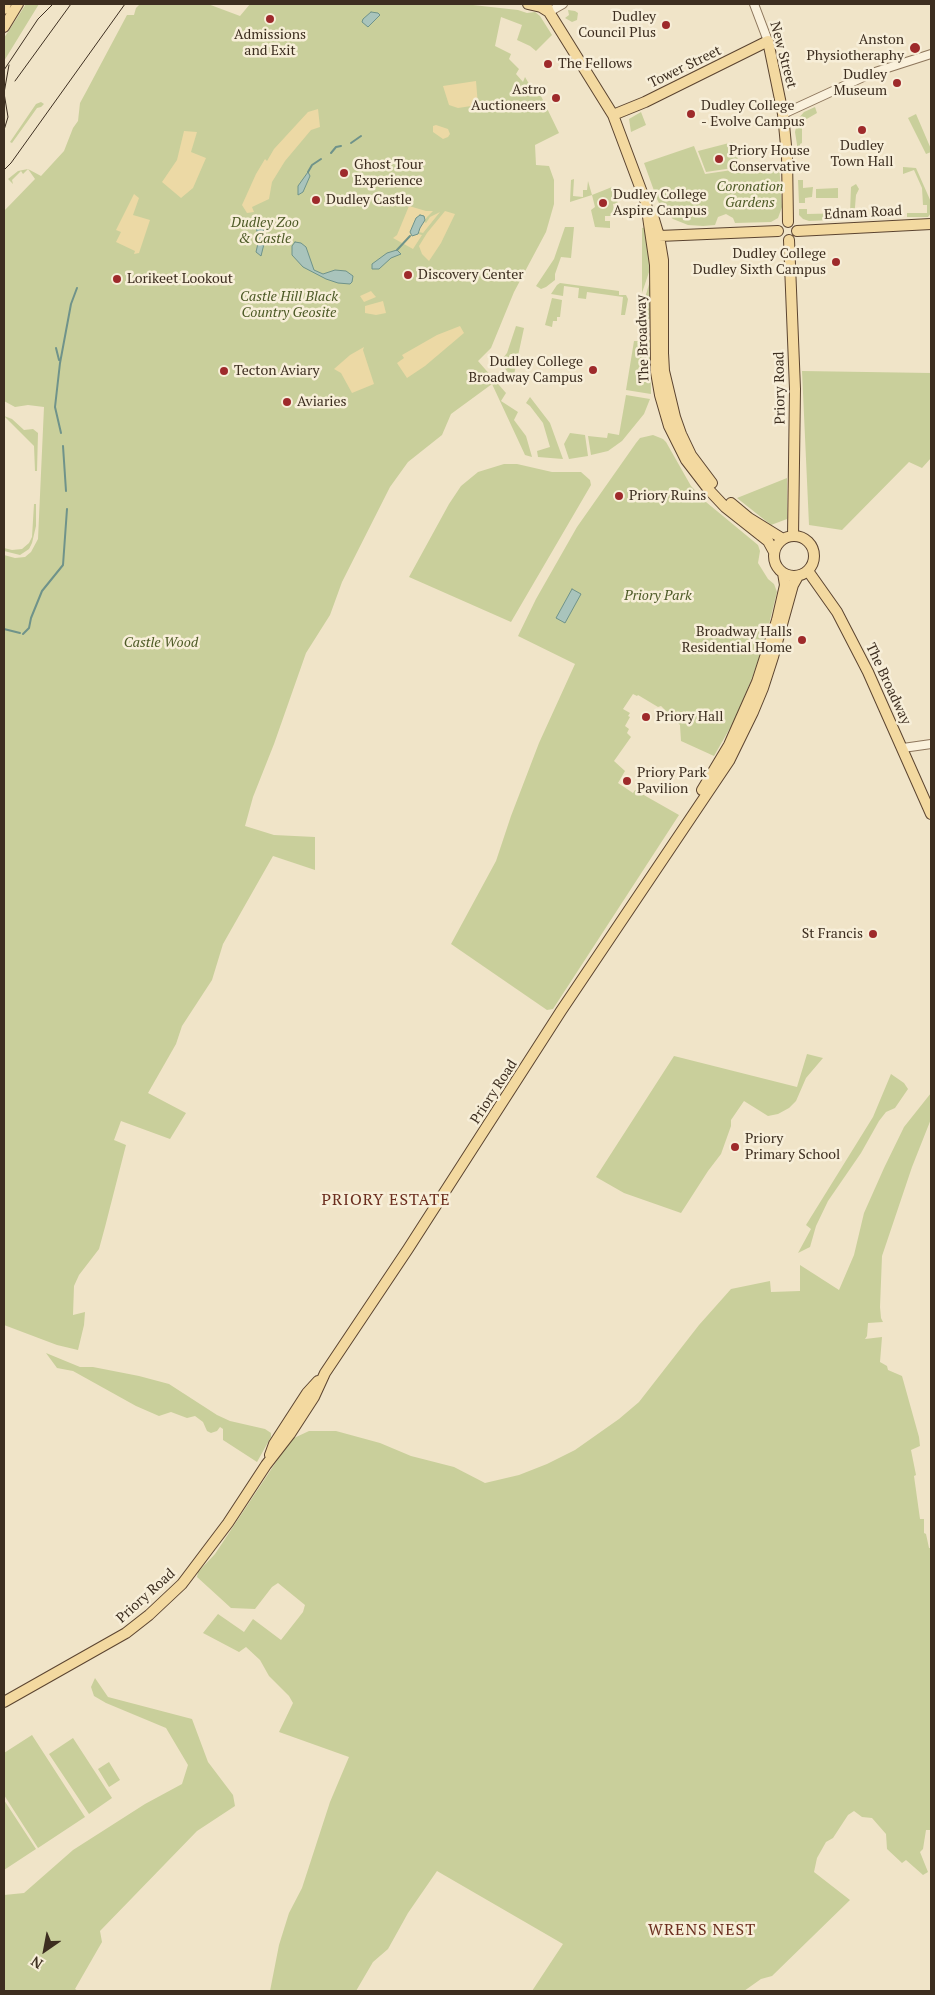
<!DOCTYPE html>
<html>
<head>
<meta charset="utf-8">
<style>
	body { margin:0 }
	#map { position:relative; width:935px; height:1995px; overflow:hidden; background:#f0e4c8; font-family:"PT Serif",serif }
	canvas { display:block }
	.frame { position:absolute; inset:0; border:5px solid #3d2e20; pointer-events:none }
	.north { position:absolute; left:20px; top:1925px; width:50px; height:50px; -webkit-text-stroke:4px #f7eed8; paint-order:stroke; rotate:213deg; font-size:14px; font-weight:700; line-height:20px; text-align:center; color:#3d2e20 }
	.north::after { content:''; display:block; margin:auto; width:18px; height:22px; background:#3d2e20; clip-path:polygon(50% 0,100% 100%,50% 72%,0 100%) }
</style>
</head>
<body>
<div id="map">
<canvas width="935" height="1995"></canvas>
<div class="frame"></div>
<div class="north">N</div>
</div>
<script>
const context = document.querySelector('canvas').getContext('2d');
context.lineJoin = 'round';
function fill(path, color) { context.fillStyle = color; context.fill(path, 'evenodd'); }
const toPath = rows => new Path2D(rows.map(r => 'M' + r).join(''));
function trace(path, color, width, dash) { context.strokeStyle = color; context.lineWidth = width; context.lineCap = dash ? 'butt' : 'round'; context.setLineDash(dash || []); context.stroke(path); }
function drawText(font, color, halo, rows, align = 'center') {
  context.font = font + ' "PT Serif",serif'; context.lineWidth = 5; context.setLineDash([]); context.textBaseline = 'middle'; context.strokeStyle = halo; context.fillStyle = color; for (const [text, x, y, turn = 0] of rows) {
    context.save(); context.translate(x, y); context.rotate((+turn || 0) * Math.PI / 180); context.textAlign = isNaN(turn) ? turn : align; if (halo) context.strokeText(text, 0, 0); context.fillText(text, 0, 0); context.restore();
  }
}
fill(toPath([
	[26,4,39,4,4,61,4,38],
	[140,4,208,4,240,16,250,4,464,4,518,10,527,13,535,12,540,16,552,35,536,51,530,46,517,40,522,25,501,17,495,46,511,54,509,59,519,69,516,74,523,82,525,77,535,94,539,92,559,133,535,145,536,165,549,166,554,180,554,204,546,232,514,292,491,348,478,361,506,393,501,401,518,412,514,420,526,436,532,457,525,455,492,384,451,414,442,435,408,462,390,487,342,582,330,615,306,653,274,744,253,797,245,826,274,835,315,837,315,870,273,856,223,944,212,980,182,1026,176,1044,148,1093,186,1113,170,1139,121,1121,114,1140,126,1145,105,1227,99,1249,79,1275,74,1286,73,1315,85,1312,84,1325,78,1350,57,1345,4,1325,4,555,15,558,25,557,31,552,38,539,44,407,28,405,15,407,4,401,4,211,35,179,28,169,23,174,21,171,12,180,13,184,8,179,18,171,28,169,41,176,64,151,73,128,78,121,80,103,86,92,127,15,134,15,136,8],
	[568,10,575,11,578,13,577,20,572,22,565,18,569,15],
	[41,102,44,104,41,107,37,108,12,143,10,142,36,104],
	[815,107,817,113,805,120,802,125,802,143,800,144,800,151,798,151,795,132,798,119,804,112],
	[641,112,646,125,631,132,629,119],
	[916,114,931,149,931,152,926,154,908,118],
	[733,142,740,167,706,172,698,151],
	[694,146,705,174,779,163,782,207,778,218,771,222,735,223,733,218,726,214,718,217,715,225,703,226,688,225,673,219,661,207,657,199,644,163],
	[903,167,916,168,931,202,931,213,928,217,907,217,907,213,927,213,927,205,923,205,922,188,914,170,903,174],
	[574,179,573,196,583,197,583,190,587,190,588,181,592,195,612,187,618,203,613,204,615,216,605,216,605,221,610,221,610,228,595,227,591,210,595,207,592,195,570,202,571,180],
	[798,180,803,180,803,188,813,187,812,197,805,198,805,203,799,203],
	[856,184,859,189,856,195,854,219,809,221,803,219,799,215,799,209,807,209,807,214,850,213,851,187],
	[838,188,838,198,816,198,816,189],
	[565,227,574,227,571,258,561,257,555,274,555,280,546,287,541,289,536,286,554,259],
	[646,227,652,263,642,293,642,228],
	[652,274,652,318,648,319,639,312,647,313,647,304,641,303,645,298],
	[560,283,619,291,619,295,626,295,628,299,625,315,621,315,623,297,587,292,586,299,578,298,579,288,564,286,563,296,551,294,557,285],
	[552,298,562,300,560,317,557,317,557,321,553,321,552,327,545,325],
	[516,326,524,328,513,379,500,362,507,353],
	[640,335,649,337,650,343,651,394,626,390,634,341,639,341],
	[802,371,931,373,931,458,922,468,909,462,842,530,809,525],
	[626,395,650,399,644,414,622,441,608,451,591,455,588,436,607,438,608,433,619,435],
	[530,397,550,423,563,459,538,457,537,451,550,447,543,423,530,406,526,403],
	[4,416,12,419,24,430,33,429,38,433,37,471,35,471,34,446],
	[570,433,585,435,588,456,569,459,564,444],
	[653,435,663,439,666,442,691,486,706,502,758,545,760,551,758,563,768,579,774,584,777,592,764,644,752,678,734,721,714,756,681,741,680,725,661,706,658,707,638,695,637,696,633,694,623,709,630,713,628,716,630,717,625,726,629,729,627,733,631,737,614,761,625,771,618,783,633,793,635,790,679,815,553,1009,547,1010,451,944,496,861,511,816,539,743,575,664,518,636,536,599,577,527,636,443,640,438],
	[504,464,517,464,552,472,581,472,590,480,591,485,511,622,409,577,449,504,461,486,478,472],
	[787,478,787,519,771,525,737,498],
	[34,504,36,504,36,526,32,543,29,549,20,555,4,551,4,548,12,550,22,549,29,543,32,537],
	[807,1054,823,1058,806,1078,796,1101,789,1108,778,1114,768,1116,744,1101,731,1120,731,1126,721,1154,708,1171,681,1213,624,1193,596,1177,674,1056,797,1087],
	[891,1074,904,1083,908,1089,895,1108,886,1112,879,1121,861,1153,828,1201,816,1226,810,1247,798,1253,811,1229,806,1225,873,1117],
	[931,1093,931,1119,912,1167,882,1256,880,1307,881,1318,883,1322,868,1323,867,1336,865,1339,882,1337,880,1362,887,1366,888,1370,902,1376,919,1437,920,1446,911,1450,916,1475,914,1476,920,1519,924,1519,924,1533,926,1534,929,1548,931,1548,931,1830,926,1830,923,1849,920,1852,928,1872,923,1875,906,1860,902,1863,887,1849,886,1834,872,1818,862,1817,854,1811,848,1815,833,1838,826,1842,817,1858,814,1872,850,1900,772,1976,761,1979,744,1991,532,1991,563,1944,437,1871,408,1913,388,1949,373,1962,356,1991,270,1991,279,1945,289,1913,302,1888,330,1802,349,1757,279,1732,293,1703,289,1696,269,1676,260,1660,246,1647,239,1652,203,1633,218,1614,244,1632,253,1619,281,1640,303,1612,305,1605,278,1583,272,1587,255,1609,231,1608,197,1577,198,1572,215,1554,286,1447,294,1438,309,1431,336,1431,380,1443,411,1456,454,1467,485,1483,519,1475,547,1464,575,1450,619,1419,639,1402,699,1325,731,1289,770,1281,771,1292,800,1291,800,1265,839,1290,854,1255,864,1213,884,1168,904,1127],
	[46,1353,80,1367,93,1367,139,1376,169,1384,217,1415,230,1421,265,1429,271,1433,271,1437,257,1462,223,1440,223,1429,220,1427,217,1431,211,1433,207,1431,203,1422,195,1416,187,1418,171,1412,159,1416,136,1406,73,1371,57,1368],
	[95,1678,108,1697,192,1719,208,1762,233,1795,235,1806,197,1831,100,1931,102,1942,75,1989,78,1991,4,1991,4,1895,24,1893,73,1850,145,1804,182,1784,188,1765,166,1728,106,1703,94,1696,91,1687],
	[32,1735,85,1817,38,1848,4,1795,4,1753],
	[73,1738,112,1798,89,1814,49,1754],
	[109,1762,120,1780,109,1787,98,1769],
	[4,1800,36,1849,4,1870]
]), '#c9cf9b');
fill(toPath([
	[476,81,478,105,458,108,449,105,443,86],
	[318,109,320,127,311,130,285,161,272,182,269,199,252,207,254,212,247,213,242,205,256,174,265,159,267,161,274,149,308,112],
	[436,125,448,129,450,134,448,137,443,139,433,132,433,126],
	[184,131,197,132,191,152,206,158,193,188,181,198,162,182,177,160],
	[134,194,139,198,133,215,150,220,139,253,134,254,135,251,116,242,121,232,116,230],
	[409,206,426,211,433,211,427,217,424,222,426,223,430,217,440,212,423,233,419,232,418,234,422,235,413,249,393,238,397,235],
	[445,211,455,214,441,243,429,261,422,254,419,246,427,233],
	[371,291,376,297,364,302,360,296],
	[383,301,386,313,376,315,365,313,365,306],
	[460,326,464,333,425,366,407,378,397,363,404,358,402,355,437,335],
	[364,347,363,350,374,384,352,393,341,373,334,369,350,355]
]), '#ecd9a5');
const water = toPath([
	[371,12,378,13,380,15,368,27,362,22,363,19,371,12],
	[308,172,310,176,303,192,298,195,298,186,308,172],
	[420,215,424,216,425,220,420,228,418,234,412,236,410,232,416,218,420,215],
	[254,219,261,219,263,223,264,244,261,256,256,252,259,239,254,219],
	[295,242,301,243,306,247,314,270,323,274,335,270,346,271,353,276,352,282,350,284,338,283,326,279,303,267,292,255,292,246,295,242],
	[397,250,401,254,391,258,379,269,372,269,372,264,387,253,397,250],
	[572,589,581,594,565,623,556,618,572,589]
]);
fill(water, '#a9c4bc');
trace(water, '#6f938a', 1);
trace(toPath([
	[351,143,361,136],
	[331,153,336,147,341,146],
	[308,172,312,165,321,159],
	[397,250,410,236],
	[56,348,59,360],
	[252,369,263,369],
	[61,433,55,407,60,363,71,304,77,288],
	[63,446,66,491],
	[4,629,20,633],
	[23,634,29,628,31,618,42,591,63,565,67,509]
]), '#6f938a', 2);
const minor = toPath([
	[754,4,768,41],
	[549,12,563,4],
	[783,114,872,73,931,54],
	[903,748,931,744]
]);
const major = toPath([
	[528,4,541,7,549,12],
	[546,4,549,12,613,115,646,203,655,265,656,372,660,395,669,426,686,460,709,490,725,507,768,541,774,552],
	[4,9,6,4],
	[4,27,18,4],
	[613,115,645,102,768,41,783,114,787,156,788,222],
	[653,216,659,236,663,260,663,353,664,371,675,417,681,434,691,455,712,483],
	[797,231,931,224],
	[659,236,778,231],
	[789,240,795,389,793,536],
	[731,503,749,518,783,539],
	'774 556a20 20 0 1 1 40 0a20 20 0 1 1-40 0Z',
	[808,571,837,612,868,672,931,814],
	[702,790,729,745,757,682,777,620,785,585,783,573],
	[270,1455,274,1444,307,1393,318,1381],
	[4,1702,126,1633,149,1615,182,1584,228,1523,266,1465,290,1434,314,1397,325,1373,408,1249,561,1011,729,761,753,712,763,688,773,657,793,585,798,576]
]);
trace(minor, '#8d765c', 10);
trace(major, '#5b4430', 12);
trace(minor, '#faf1dc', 8);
trace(major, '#f3d9a0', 10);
trace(toPath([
	[4,70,38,19,53,4],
	[15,81,71,4],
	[4,130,8,117,4,93,9,65],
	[4,170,11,163,125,4]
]), '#3d2e20', 1);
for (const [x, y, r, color] of [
	[270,19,5,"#9e2a2b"],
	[666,25,5,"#9e2a2b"],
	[915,48,6,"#9e2a2b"],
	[548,64,5,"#9e2a2b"],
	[897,83,5,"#9e2a2b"],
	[556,98,5,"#9e2a2b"],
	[691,114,5,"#9e2a2b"],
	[862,130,5,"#9e2a2b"],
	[719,159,5,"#9e2a2b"],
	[344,173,5,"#9e2a2b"],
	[316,200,5,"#9e2a2b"],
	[603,203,5,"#9e2a2b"],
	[836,262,5,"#9e2a2b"],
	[408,275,5,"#9e2a2b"],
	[117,279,5,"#9e2a2b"],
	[593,370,5,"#9e2a2b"],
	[224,371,5,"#9e2a2b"],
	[287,402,5,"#9e2a2b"],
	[619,496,5,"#9e2a2b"],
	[802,640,5,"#9e2a2b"],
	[646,717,5,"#9e2a2b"],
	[627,781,5,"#9e2a2b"],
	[873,934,5,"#9e2a2b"],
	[735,1147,5,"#9e2a2b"]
]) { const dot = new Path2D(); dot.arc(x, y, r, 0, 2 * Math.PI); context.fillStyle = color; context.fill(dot); trace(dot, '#f7eed8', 2); }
drawText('14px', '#3d2e20', '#f7eed8', [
	["Dudley",656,17,"right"],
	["Council Plus",656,33,"right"],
	["Admissions",270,35,"center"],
	["and Exit",270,51,"center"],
	["Anston",904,40,"right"],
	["Physiotheraphy",904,56,"right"],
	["The Fellows",558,64],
	["Dudley",887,75,"right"],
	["Museum",887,91,"right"],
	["Astro",546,90,"right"],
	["Auctioneers",546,106,"right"],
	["Dudley College",701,106],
	["- Evolve Campus",701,122],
	["Dudley",862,146,"center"],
	["Town Hall",862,162,"center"],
	["Priory House",729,151],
	["Conservative",729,167],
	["Ghost Tour",354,165],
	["Experience",354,181],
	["Dudley College",613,195],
	["Aspire Campus",613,211],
	["Dudley Castle",326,200],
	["Dudley College",826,254,"right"],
	["Dudley Sixth Campus",826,270,"right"],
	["Discovery Center",418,275],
	["Lorikeet Lookout",127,279],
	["Dudley College",583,362,"right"],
	["Broadway Campus",583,378,"right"],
	["Tecton Aviary",234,371],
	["Aviaries",297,402],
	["Priory Ruins",629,496],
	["Broadway Halls",792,632,"right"],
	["Residential Home",792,648,"right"],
	["Priory Hall",656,717],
	["Priory Park",637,773],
	["Pavilion",637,789],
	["St Francis",863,934,"right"],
	["Priory",745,1139],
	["Primary School",745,1155]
], 'left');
drawText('14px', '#3d2e20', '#f7eed8', [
	["New Street",783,55,75],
	["Tower Street",685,67,-26],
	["Ednam Road",863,213,-3],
	["The Broadway",643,339,-92],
	["Priory Road",780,388,-91],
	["The Broadway",888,684,65],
	["Priory Road",494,1092,-57],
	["Priory Road",146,1596,-42]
]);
drawText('italic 14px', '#4d5a26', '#f7eed8', [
	["Coronation",750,187],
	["Gardens",750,203],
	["Dudley Zoo",265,223],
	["& Castle",265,239],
	["Castle Hill Black",289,297],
	["Country Geosite",289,313],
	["Priory Park",658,596],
	["Castle Wood",161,643]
]);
context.letterSpacing = '1px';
drawText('16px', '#6b2e1e', '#f7eed8', [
	["PRIORY ESTATE",386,1200],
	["WRENS NEST",702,1930]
]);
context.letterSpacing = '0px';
</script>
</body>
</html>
